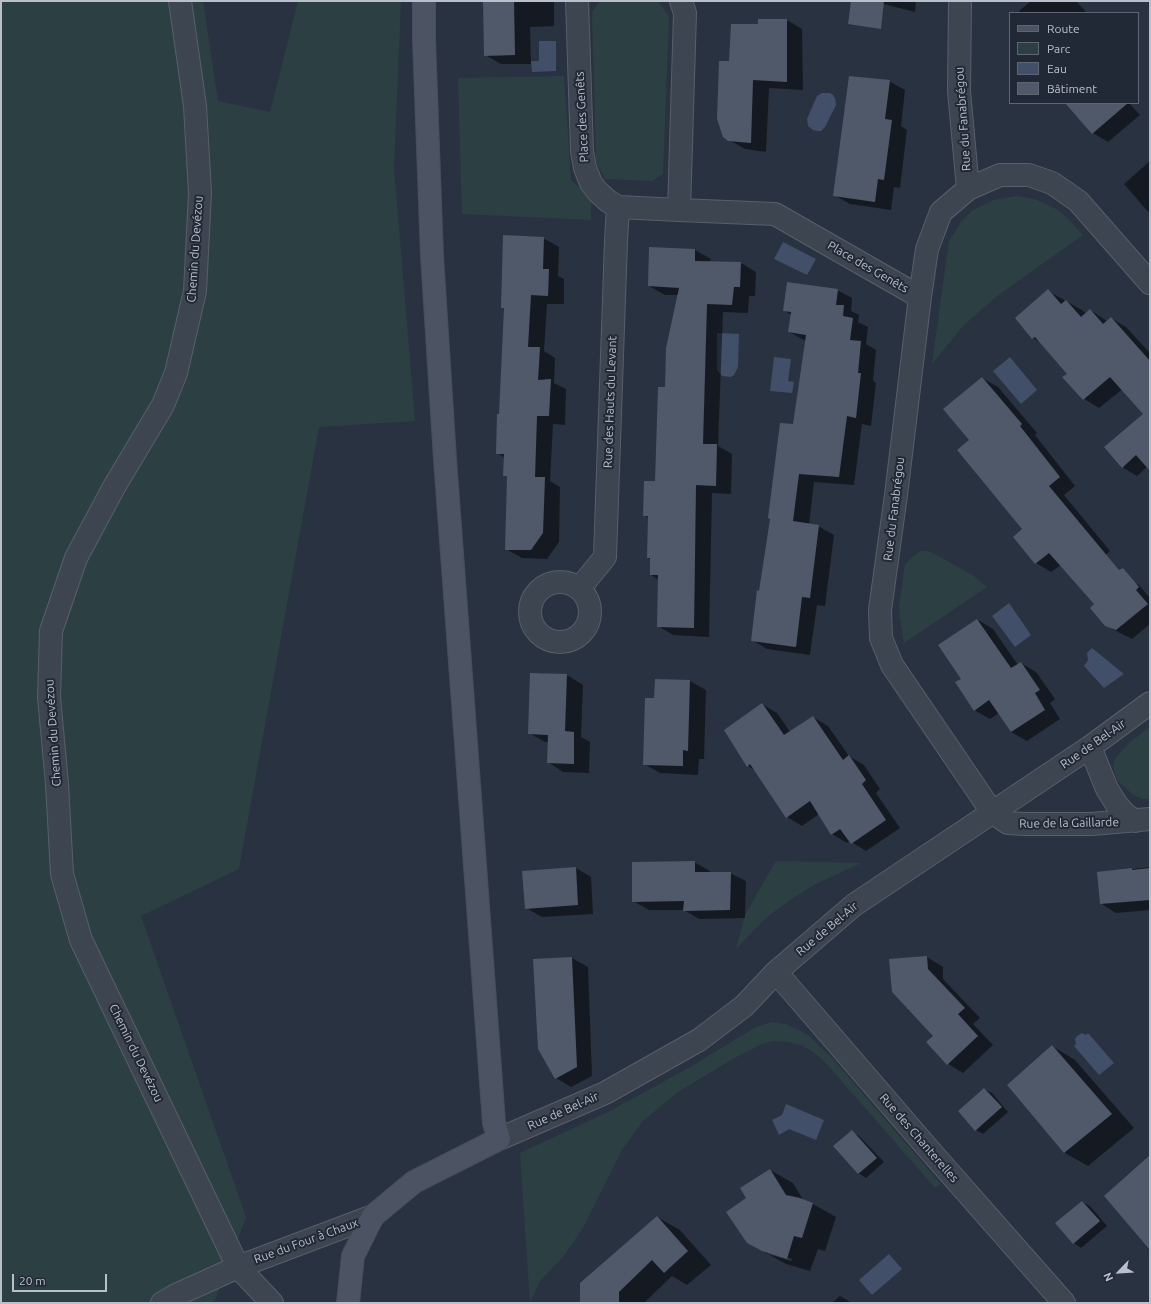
<!DOCTYPE html>
<html>
<head>
<meta charset="utf-8">
<style>
	body { margin:0 }
	#map { position:relative; width:1151px; height:1304px; overflow:hidden; background:#293241; font-family:Ubuntu,sans-serif }
	canvas { display:block }
	.frame { position:absolute; inset:0; border:2px solid #bac0cb; pointer-events:none }
	.legend { position:absolute; left:1009px; top:12px; width:130px; height:92px; box-sizing:border-box; background:#222936; border:1px solid #5f6572; margin:0; padding:5px 7px; list-style:none; font-size:12px; color:#bac0cb }
	.legend li { display:flex; align-items:center; gap:8px; height:20px }
	.legend b { width:20px; border:1px solid #5f6572 }
	.north { position:absolute; left:1099px; top:1252px; width:40px; height:40px; -webkit-text-stroke:3px #222936; paint-order:stroke; rotate:245deg; font-size:11px; font-weight:700; line-height:16px; text-align:center; color:#bac0cb }
	.north::after { content:''; display:block; margin:auto; width:14px; height:18px; background:#bac0cb; clip-path:polygon(50% 0,100% 100%,50% 72%,0 100%) }
	.scale { position:absolute; left:12px; top:1274px; width:95px; height:18px; box-sizing:border-box; border:2px solid #bac0cb; border-top:0; padding-left:5px; font-size:12px; line-height:14px; white-space:nowrap; color:#bac0cb; -webkit-text-stroke:3px #222936; paint-order:stroke }
</style>
</head>
<body>
<div id="map">
<canvas width="1151" height="1304"></canvas>
<div class="frame"></div>
<ul class="legend">
<li><b style="height:5px;background:#4c5463"></b>Route</li>
<li><b style="height:11px;background:#2c4043"></b>Parc</li>
<li><b style="height:11px;background:#414f68"></b>Eau</li>
<li><b style="height:11px;background:#505969"></b>Bâtiment</li>
</ul>
<div class="north">N</div>
<div class="scale">20 m</div>
</div>
<script>
const context = document.querySelector('canvas').getContext('2d');
context.lineJoin = 'round';
function fill(path, color) { context.fillStyle = color; context.fill(path, 'evenodd'); }
const toPath = rows => new Path2D(rows.map(r => 'M' + r).join(''));
function trace(path, color, width, dash) { context.strokeStyle = color; context.lineWidth = width; context.lineCap = dash ? 'butt' : 'round'; context.setLineDash(dash || []); context.stroke(path); }
function drawText(font, color, halo, rows, align = 'center') {
  context.font = font + ' Ubuntu,sans-serif'; context.lineWidth = 4; context.setLineDash([]); context.textBaseline = 'middle'; context.strokeStyle = halo; context.fillStyle = color; for (const [text, x, y, turn = 0] of rows) {
    context.save(); context.translate(x, y); context.rotate((+turn || 0) * Math.PI / 180); context.textAlign = isNaN(turn) ? turn : align; if (halo) context.strokeText(text, 0, 0); context.fillText(text, 0, 0); context.restore();
  }
}
fill(toPath([
	[1,1,203,1,218,101,270,112,298,1,401,1,394,168,415,421,319,427,239,869,141,916,246,1217,215,1300,212,1303,1,1303],
	[600,1,658,1,669,17,663,174,652,181,605,179,596,161,592,12],
	[564,76,571,180,591,199,591,220,462,214,458,78],
	[1017,196,1035,199,1058,210,1068,219,1083,235,997,296,963,326,932,364,949,241,961,222,973,210,994,200],
	[921,551,928,551,935,554,974,576,987,587,904,643,900,618,899,607,905,564,915,555],
	[1150,727,1150,799,1143,799,1133,795,1118,781,1114,771,1113,764,1116,757,1130,742],
	[776,861,861,863,814,885,790,900,767,917,736,949,745,915],
	[771,1022,786,1024,808,1035,833,1059,941,1184,935,1188,824,1061,813,1052,801,1045,788,1042,773,1041,762,1044,729,1061,678,1092,643,1121,622,1150,583,1228,563,1257,540,1281,530,1303,520,1153,610,1111,692,1066,754,1028]
]), '#2c4043');
fill(toPath([
	[539,41,556,41,556,71,532,72,531,61,539,61],
	[822,93,830,93,833,95,835,98,836,105,825,127,821,131,818,131,813,130,808,126,807,119,817,96],
	[783,242,816,259,807,275,774,259],
	[717,333,739,334,738,367,734,375,731,377,722,376,717,370],
	[774,357,791,359,788,381,794,382,792,393,770,391],
	[1010,357,1037,390,1021,404,993,371],
	[1009,603,1031,635,1015,647,992,616],
	[1092,648,1124,674,1104,688,1084,666,1088,660,1087,653],
	[1082,1033,1086,1035,1088,1033,1114,1063,1099,1075,1074,1046,1076,1044,1075,1039,1077,1036],
	[786,1104,824,1120,816,1140,789,1129,779,1135,772,1120,782,1115],
	[889,1254,902,1269,872,1295,859,1280]
]), '#414f68');
fill(toPath([
	[484,1,554,1,554,26,530,27,531,64,501,64,485,55],
	[872,1,916,1,915,12],
	[1031,1,1076,1,1087,13,1021,13,1019,11],
	[787,20,802,29,803,90,769,88,766,152,745,149,729,140,730,62,759,25],
	[889,81,905,90,901,126,907,130,900,188,894,187,891,210,850,204,834,195],
	[1066,103,1129,103,1140,115,1108,142,1093,133],
	[1150,161,1150,214,1124,184],
	[543,238,559,247,558,276,564,279,564,304,547,304,544,351,555,358,554,383,566,389,565,425,553,424,550,481,560,487,559,542,547,559,522,558,506,549,508,477,504,475,505,458,497,453,500,415,505,309,502,307],
	[695,250,711,259,710,262,741,263,756,272,755,296,749,296,748,313,723,312,718,446,732,454,731,494,712,493,709,637,673,635,658,626,659,580,651,575,651,560,648,558,649,518,644,515,656,482,666,388,678,295,665,295,649,286],
	[837,290,852,298,851,311,859,315,858,322,868,327,866,344,876,350,873,381,876,383,871,426,862,424,854,485,814,482,809,525,818,526,834,535,825,606,817,605,810,655,767,649,752,640,760,592,794,425,806,341,789,332,791,315,784,310],
	[1048,291,1082,310,1086,314,1090,310,1107,321,1111,318,1126,327,1150,353,1150,380,1124,388,1099,408,1084,399,1068,374,1041,343,1033,338],
	[982,378,998,387,1037,433,1035,435,1075,486,1064,495,1110,551,1080,579,1061,565,1051,572,1036,563,1023,529,970,440],
	[1150,409,1150,467,1148,466,1137,476,1122,467],
	[1124,576,1139,585,1150,598,1150,624,1132,639,1122,634,1105,625,1096,604],
	[978,620,993,629,1018,665,1021,663,1036,672,1055,699,1050,703,1060,719,1027,741,1011,732,999,713,990,719,974,710,962,679,939,646],
	[531,674,567,675,583,685,581,737,590,742,589,773,563,772,548,762,548,742,545,742,529,733],
	[656,680,690,681,706,690,704,759,699,759,698,775,660,773,644,764,655,699],
	[762,704,777,713,790,732,813,717,828,726,849,756,864,765,880,789,876,793,900,828,866,851,850,841,847,843,832,834,819,814,802,826,787,817,756,771,748,766],
	[694,862,710,871,710,873,730,873,746,881,745,918,699,919,684,910,649,910,633,901],
	[1150,867,1150,910,1116,913,1100,903,1098,873],
	[576,868,591,877,593,914,542,917,526,908],
	[927,957,943,967,943,979,980,1018,973,1024,993,1045,963,1073,948,1064,935,1036,890,960],
	[572,958,588,967,592,1076,571,1087,556,1078,534,960],
	[1052,1046,1075,1060,1134,1128,1088,1166,1065,1153,1008,1086],
	[984,1089,992,1093,1008,1112,983,1134,976,1130],
	[852,1132,859,1136,884,1162,866,1178,858,1173],
	[770,1170,793,1183,804,1201,813,1204,836,1217,825,1251,818,1249,810,1271,786,1264,768,1254,791,1261,792,1259,768,1252,768,1254,748,1242,747,1198],
	[1082,1202,1090,1206,1107,1226,1081,1248,1074,1243],
	[657,1217,680,1230,711,1265,687,1285,672,1276,644,1303,581,1303],
	[840,1296,852,1303,832,1303]
]), '#0007');
fill(toPath([
	[483,1,514,1,515,55,484,56],
	[851,1,884,1,881,29,848,24],
	[758,19,787,19,787,82,753,80,751,143,728,141,723,137,717,119,719,61,729,61,731,24,758,24],
	[849,76,890,80,885,119,892,120,884,180,878,179,875,202,833,196],
	[1065,103,1128,103,1092,134],
	[503,235,544,237,543,269,549,269,548,296,531,295,528,347,540,347,538,380,551,379,549,416,537,416,535,477,545,477,543,533,531,550,505,550,507,476,503,476,504,454,496,454,497,414,499,414,504,308,501,308],
	[649,247,695,249,695,261,741,262,740,287,734,287,732,305,707,304,703,444,717,444,716,486,696,485,694,628,657,627,658,575,650,575,650,558,647,558,648,516,643,516,644,481,655,481,658,387,665,387,666,348,679,288,648,286],
	[787,282,838,289,836,305,844,305,843,316,853,318,850,340,861,341,858,373,861,373,856,418,847,416,839,477,799,474,793,521,819,525,810,598,802,597,796,647,751,641,757,590,759,591,770,519,768,518,780,423,793,424,806,335,788,332,791,312,783,311],
	[1048,289,1061,304,1066,300,1081,317,1090,309,1103,324,1111,317,1150,361,1150,471,1136,455,1122,468,1104,447,1143,414,1110,377,1083,400,1062,377,1067,374,1035,337,1032,339,1015,318],
	[982,377,1022,424,1020,426,1060,477,1049,486,1119,570,1123,568,1139,587,1136,590,1148,604,1116,630,1105,626,1090,608,1094,604,1049,553,1035,564,1013,537,1022,529,957,450,969,440,943,409],
	[977,619,1011,668,1021,662,1040,690,1035,693,1045,710,1011,732,989,700,974,711,955,682,961,679,938,645],
	[530,673,567,674,565,731,574,732,574,764,547,763,548,735,528,734],
	[655,679,690,680,688,751,683,750,683,766,643,765,645,698,654,698],
	[762,703,784,735,813,716,843,760,849,755,866,780,862,784,886,820,851,844,840,829,831,835,810,801,786,818,750,764,747,767,724,730],
	[695,861,695,872,731,872,730,910,683,911,684,901,632,902,632,862],
	[576,867,578,905,525,909,522,871],
	[1132,868,1132,870,1150,868,1150,900,1100,904,1097,872],
	[927,956,928,969,965,1008,958,1014,978,1036,947,1065,926,1042,933,1036,892,992,889,959],
	[572,957,577,1067,555,1079,538,1049,533,959],
	[1052,1045,1112,1114,1064,1153,1007,1085],
	[984,1088,1002,1107,975,1131,958,1111],
	[852,1130,877,1158,858,1174,833,1146],
	[1150,1155,1150,1250,1104,1196],
	[770,1169,786,1195,800,1198,813,1203,802,1238,794,1236,787,1259,762,1251,747,1243,726,1212,746,1198,740,1188],
	[1082,1201,1100,1221,1073,1244,1055,1223],
	[657,1216,688,1251,664,1273,652,1260,619,1292,619,1303,580,1303,580,1283]
]), '#505969');
const street = toPath([
	[180,1,195,106,200,193,195,291,176,373,163,405,114,487,76,558,51,631,49,697,57,784,62,874,81,940,238,1267,272,1303],
	[577,1,582,151,585,168,591,183,598,192,608,201,618,207,679,210,685,13,681,1],
	[960,1,959,91,968,189],
	[679,210,775,214,920,297],
	[1150,283,1078,201,1052,183,1029,175,1000,175,968,189,941,212,927,249,920,297,896,495,880,610,881,638,892,665,992,812,1008,823,1025,824,1092,824,1150,819],
	'530 612a30 30 0 1 1 60 0a30 30 0 1 1-60 0Z',
	[579,589,605,557,616,241,618,207],
	[1090,747,1107,789,1117,805,1125,814,1135,821],
	[776,972,932,1153,1064,1303],
	[499,1139,605,1093,699,1040,744,1006,776,972,854,905,1090,747,1150,703],
	[162,1303,174,1296,238,1267,373,1216]
]);
const secondary = toPath([
	[348,1303,353,1256,373,1216,414,1182,499,1139,494,1123,445,459,432,256,424,39,424,1]
]);
trace(street, '#585f6b', 24);
trace(secondary, '#474d5a', 24);
trace(street, '#3d4551', 22);
trace(secondary, '#4c5463', 22);
drawText('12px', '#bac0cb', '#222936', [
	["Place des Genêts",582,117,-93],
	["Rue du Fanabrégou",963,119,-94],
	["Chemin du Devézou",195,249,-86],
	["Place des Genêts",868,267,30],
	["Rue des Hauts du Levant",610,402,-88],
	["Rue du Fanabrégou",894,509,-83],
	["Chemin du Devézou",53,733,-94],
	["Rue de Bel-Air",1093,744,-35],
	["Rue de la Gaillarde",1069,823,-1],
	["Rue de Bel-Air",827,929,-40],
	["Chemin du Devézou",136,1053,64],
	["Rue de Bel-Air",563,1111,-24],
	["Rue des Chanterelles",919,1138,49],
	["Rue du Four à Chaux",306,1241,-20]
]);
</script>
</body>
</html>
